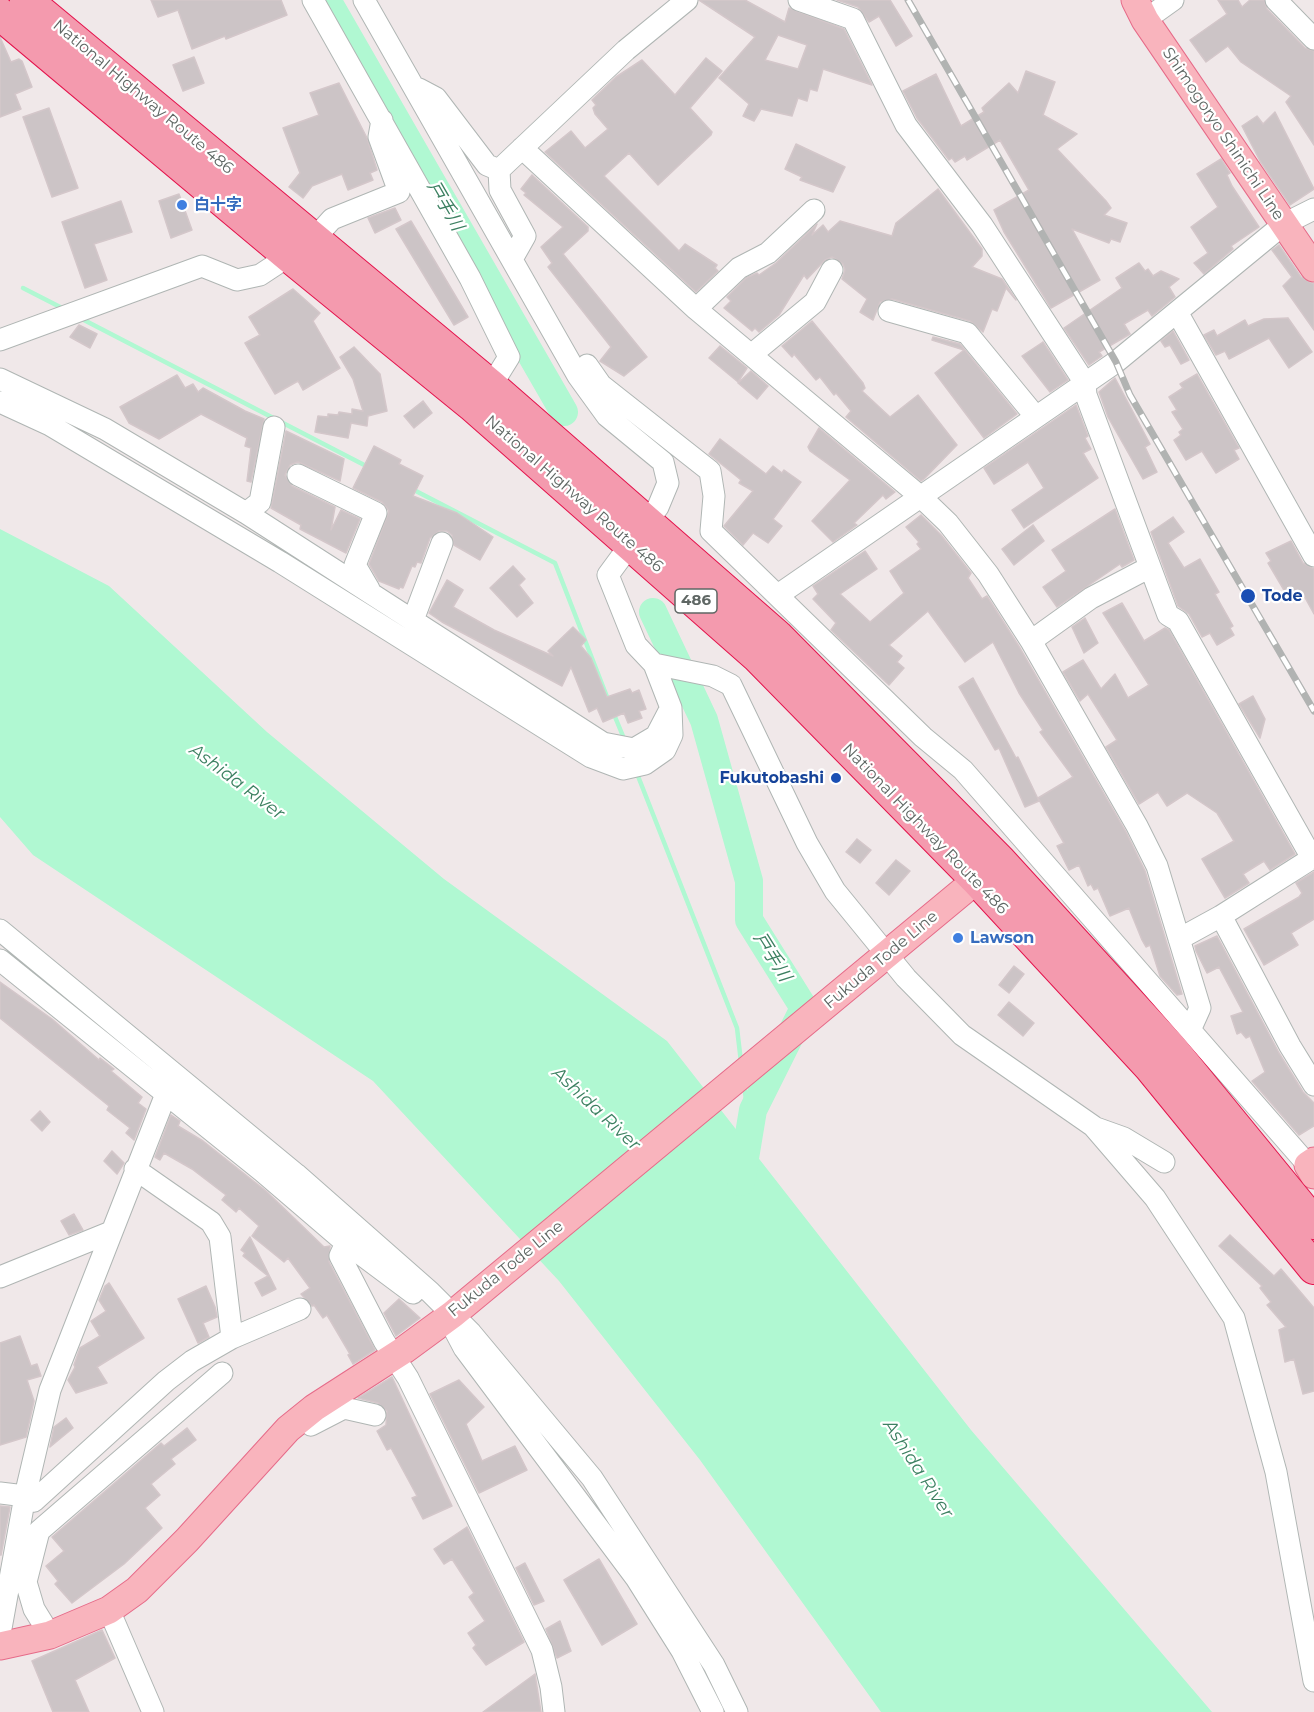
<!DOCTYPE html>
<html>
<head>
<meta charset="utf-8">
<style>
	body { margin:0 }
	canvas { display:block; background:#f0e8e9 }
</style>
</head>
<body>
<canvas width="1314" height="1712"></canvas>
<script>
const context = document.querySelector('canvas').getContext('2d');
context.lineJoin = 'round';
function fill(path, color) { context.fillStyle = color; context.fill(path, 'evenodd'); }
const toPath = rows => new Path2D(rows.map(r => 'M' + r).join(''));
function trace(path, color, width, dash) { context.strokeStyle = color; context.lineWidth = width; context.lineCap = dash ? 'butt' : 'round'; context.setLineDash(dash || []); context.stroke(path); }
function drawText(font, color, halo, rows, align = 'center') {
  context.font = font + ' Montserrat,"Noto Sans JP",sans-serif'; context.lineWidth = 4.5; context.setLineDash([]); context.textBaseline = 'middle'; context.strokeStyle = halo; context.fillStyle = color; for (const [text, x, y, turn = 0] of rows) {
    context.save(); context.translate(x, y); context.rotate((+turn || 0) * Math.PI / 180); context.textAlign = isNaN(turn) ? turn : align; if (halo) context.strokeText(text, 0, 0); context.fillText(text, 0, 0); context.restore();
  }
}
fill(toPath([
	[0,529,109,586,267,732,444,879,667,1041,971,1430,1212,1712,881,1712,700,1460,559,1281,373,1081,33,855,0,817]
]), '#b0f8d2');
trace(toPath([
	[23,288,64,309],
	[82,319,370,468],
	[412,489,555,563,609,702],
	[613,712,625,741],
	[636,771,737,1028,741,1062],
	[743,1145,747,1107,744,1085]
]), '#b0f8d2', 4.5);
trace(toPath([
	[327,0,564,412],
	[653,612,704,720,749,881,749,920,804,1008,753,1110,741,1182]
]), '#b0f8d2', 28);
const building = toPath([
	[151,0,281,0,287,15,226,39,225,36,192,49,178,10,158,17,151,0],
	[699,0,745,0,785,22,789,8,844,29,872,85,823,69,817,91,810,89,807,101,798,98,792,116,761,109,754,121,743,116,749,104,719,78,755,37,699,0],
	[778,35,807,45,798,69,765,60,778,35],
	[837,0,890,0,912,36,896,46,879,16,869,22,858,7,837,0],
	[1218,0,1238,0,1242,7,1250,0,1264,0,1267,9,1305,48,1314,51,1314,145,1286,102,1291,96,1241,62,1228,46,1206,62,1190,40,1227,14,1218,0],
	[0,37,11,62,19,59,22,61,32,87,15,94,21,109,0,117,0,37],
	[194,57,204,83,183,91,173,65,194,57],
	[706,58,722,71,690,108,712,132,711,135,658,185,629,153,604,176,679,251,685,244,717,265,715,268,718,271,696,292,545,152,571,131,585,148,608,129,595,114,593,108,596,105,592,100,616,77,642,60,675,95,706,58],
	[1026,71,1055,82,1043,115,1077,134,1057,149,1106,201,1111,208,1104,215,1127,223,1120,242,1111,239,1109,243,1072,229,1100,280,1051,308,1004,232,994,210,1029,190,1000,140,967,160,965,156,955,162,952,158,949,160,917,118,903,91,936,74,961,126,984,112,982,108,1009,83,1018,93,1026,71],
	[339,83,367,138,377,170,370,173,373,180,348,190,342,174,312,186,303,198,289,187,300,173,283,128,319,115,310,93,339,83],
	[49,108,78,188,52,197,23,117,49,108],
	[1275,112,1314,189,1290,205,1260,161,1242,126,1257,116,1263,124,1275,112],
	[796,144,845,167,833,192,800,180,802,177,785,169,796,144],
	[1221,159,1230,173,1227,175,1232,186,1259,227,1231,246,1233,249,1204,274,1194,263,1208,253,1191,227,1218,207,1197,174,1221,159],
	[532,175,588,227,588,231,563,254,647,357,624,376,600,361,611,347,548,267,552,263,541,247,563,227,524,195,526,193,521,189,532,175],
	[938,189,982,249,982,256,972,267,1002,279,1016,300,1006,288,997,311,992,309,983,332,970,321,892,299,880,302,873,320,860,312,867,299,842,279,845,270,843,264,832,257,825,260,807,279,804,275,779,315,759,332,755,328,752,331,724,308,731,301,727,297,746,278,757,273,759,275,776,263,817,224,812,235,823,225,828,232,840,221,892,236,896,223,938,189],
	[179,194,192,230,171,238,159,201,179,194],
	[121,201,132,232,94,244,107,280,85,288,62,222,121,201],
	[395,208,401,220,375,233,368,218,395,208],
	[411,221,468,317,454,325,396,229,411,221],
	[1279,245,1301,277,1314,284,1314,330,1283,286,1292,277,1272,250,1279,245],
	[1139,263,1145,271,1148,269,1153,276,1161,271,1179,279,1169,287,1175,297,1152,316,1148,310,1124,324,1130,334,1099,352,1102,356,1089,365,1064,328,1122,288,1116,278,1139,263],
	[293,289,320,313,313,321,340,368,303,390,298,381,275,394,245,343,260,335,249,317,293,289],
	[1288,318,1312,352,1289,368,1269,338,1229,359,1225,351,1216,355,1204,335,1214,330,1217,336,1245,320,1248,326,1264,319,1288,318],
	[812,321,863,383,865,388,862,391,890,417,918,395,957,445,924,479,921,481,846,417,851,411,836,393,834,395,820,377,816,380,794,354,792,357,782,346,812,321],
	[79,325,97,334,90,348,70,337,79,325],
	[1173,331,1189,360,1181,364,1170,345,1165,347,1161,341,1173,331],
	[933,337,960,344,1017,414,984,438,935,373,964,350,932,340,933,337],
	[1043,342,1068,380,1050,392,1022,356,1043,342],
	[720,346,747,368,738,382,709,358,720,346],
	[354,347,380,374,387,411,368,416,367,426,351,423,348,438,315,432,318,416,328,417,328,414,338,415,339,412,352,414,352,409,363,411,353,379,340,357,354,347],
	[751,371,768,386,757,399,738,383,751,371],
	[1197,374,1239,448,1234,450,1239,459,1216,473,1202,451,1186,460,1174,440,1181,435,1179,432,1183,429,1172,412,1177,410,1169,397,1183,388,1180,384,1197,374],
	[177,375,185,388,193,384,198,392,203,388,245,411,264,419,251,482,247,481,251,448,245,446,247,438,201,414,159,439,129,423,120,407,177,375],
	[1115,378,1150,444,1145,447,1157,472,1143,479,1108,417,1099,392,1115,378],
	[423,401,432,413,414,428,404,416,423,401],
	[1076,405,1088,436,1085,438,1091,449,1083,453,1098,478,1024,528,1012,510,1044,488,1028,462,994,484,984,468,1076,405],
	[819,428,895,492,886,499,883,495,854,523,857,525,833,542,812,521,850,480,810,451,808,447,819,428],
	[286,431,344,459,340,481,298,462,290,465,285,475,292,486,335,507,331,530,341,510,360,519,346,553,300,529,301,525,271,508,286,431],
	[720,439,766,474,773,466,782,473,784,470,801,482,773,519,782,526,768,543,753,533,743,545,724,526,753,491,739,483,741,480,709,454,720,439],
	[374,446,401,460,399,464,423,476,413,496,457,513,493,537,480,560,454,545,452,535,447,531,439,531,430,538,421,563,417,562,415,567,412,566,403,588,400,587,399,589,379,581,369,564,389,511,382,502,353,488,374,446],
	[1115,509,1134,560,1122,567,1120,564,1057,607,1043,587,1066,571,1052,550,1115,509],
	[921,515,941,535,971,573,968,578,982,599,987,596,1020,648,1126,832,1145,871,1182,994,1177,995,1160,976,1150,945,1146,947,1142,940,1129,908,1110,916,1098,888,1094,890,1091,884,1088,886,1079,865,1069,870,1057,846,1064,843,1038,798,1073,777,1040,732,1043,730,1019,693,993,642,965,662,928,611,889,645,902,656,897,662,904,668,889,685,831,630,836,623,813,599,818,594,813,586,865,551,877,569,840,594,870,622,904,593,890,571,921,549,917,544,919,542,906,527,921,515],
	[1173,517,1184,532,1168,543,1184,568,1200,559,1219,592,1215,594,1233,626,1230,628,1234,635,1217,645,1210,633,1202,637,1189,614,1178,606,1151,532,1173,517],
	[1033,525,1044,541,1014,565,1002,549,1033,525],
	[1291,541,1303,563,1314,569,1314,614,1303,594,1291,602,1268,563,1271,561,1266,553,1291,541],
	[513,566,525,579,519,585,533,603,517,617,490,588,513,566],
	[447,580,463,590,453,607,494,630,553,656,548,651,573,627,586,640,581,646,591,658,607,697,630,689,632,693,639,690,646,709,639,711,642,718,628,723,624,713,603,722,597,708,589,712,571,667,562,686,442,622,429,613,447,580],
	[1122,603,1144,641,1165,628,1169,630,1295,854,1270,870,1264,861,1243,874,1249,883,1225,898,1202,859,1234,841,1217,813,1187,793,1167,806,1158,792,1139,804,1106,747,1117,740,1088,694,1080,701,1063,672,1083,660,1101,689,1115,674,1128,698,1149,685,1103,613,1122,603],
	[1085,618,1098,643,1084,653,1072,627,1085,618],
	[973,678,1016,758,1018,757,1039,801,1025,807,999,748,995,750,959,687,973,678],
	[1253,696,1265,719,1260,738,1239,704,1253,696],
	[857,839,871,850,860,863,846,852,857,839],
	[896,860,910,871,889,895,876,883,896,860],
	[1314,872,1314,919,1291,933,1298,945,1264,965,1244,929,1299,897,1302,893,1296,883,1314,872],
	[1217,936,1279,1053,1303,1092,1314,1103,1314,1126,1299,1135,1252,1081,1265,1072,1250,1036,1246,1038,1241,1032,1237,1034,1231,1016,1243,1012,1219,967,1207,973,1196,951,1195,946,1217,936],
	[1014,966,1024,974,1009,993,999,985,1014,966],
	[0,982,52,1019,99,1060,100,1058,114,1069,111,1071,142,1097,138,1103,146,1109,134,1140,126,1133,130,1128,107,1110,109,1106,0,1018,0,982],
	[1009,1002,1034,1023,1023,1036,998,1015,1009,1002],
	[40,1111,50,1122,42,1131,31,1120,40,1111],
	[171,1115,180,1121,178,1126,203,1141,266,1191,324,1247,330,1246,329,1262,375,1350,353,1364,348,1355,350,1354,327,1315,323,1318,314,1305,312,1306,301,1294,310,1288,288,1258,284,1262,252,1236,259,1226,239,1208,236,1212,222,1200,226,1195,192,1169,164,1153,160,1160,155,1157,171,1115],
	[112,1151,124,1163,117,1174,104,1161,112,1151],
	[74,1214,83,1230,69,1235,61,1221,74,1214],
	[1230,1235,1274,1276,1281,1269,1314,1308,1314,1391,1303,1394,1294,1359,1285,1362,1279,1330,1286,1327,1267,1305,1271,1302,1260,1288,1262,1286,1219,1246,1230,1235],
	[250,1237,276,1289,262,1296,255,1283,268,1276,243,1256,245,1253,241,1250,250,1237],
	[109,1283,144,1338,97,1367,107,1383,76,1393,68,1380,75,1367,74,1365,80,1348,100,1336,91,1321,106,1311,99,1300,105,1286,109,1283],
	[206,1286,215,1307,217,1317,203,1323,209,1337,198,1343,178,1299,206,1286],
	[399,1299,420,1318,396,1336,384,1313,399,1299],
	[20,1336,31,1366,37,1364,41,1376,27,1380,34,1401,26,1437,0,1445,0,1343,20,1336],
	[392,1377,452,1506,423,1519,412,1498,417,1496,391,1448,387,1450,377,1431,386,1425,387,1411,378,1403,358,1398,392,1377],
	[459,1380,484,1407,466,1424,482,1461,515,1446,527,1470,479,1493,430,1394,459,1380],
	[66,1418,73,1428,50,1447,54,1427,66,1418],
	[187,1428,196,1440,171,1459,175,1464,151,1484,160,1495,145,1508,162,1528,124,1564,72,1603,55,1584,58,1581,46,1566,64,1551,52,1537,161,1443,164,1446,187,1428],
	[0,1506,10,1507,1,1555,0,1555,0,1506],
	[467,1527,524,1642,486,1665,473,1648,476,1645,468,1633,485,1621,469,1597,474,1593,452,1559,444,1564,434,1549,467,1527],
	[599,1559,637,1624,602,1645,564,1580,599,1559],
	[525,1563,544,1601,534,1605,516,1568,525,1563],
	[560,1621,571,1651,557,1658,546,1629,560,1621],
	[102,1630,115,1658,75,1680,89,1712,53,1712,32,1661,102,1630],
	[535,1674,541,1712,483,1712,535,1674]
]);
fill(building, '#ccc4c6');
trace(building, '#d4c7ca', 1.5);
const minor = toPath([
	[313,0,470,278,509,357,491,386],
	[364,0,578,376,607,416,663,462,668,483,658,507,608,575,636,645,654,664,713,676,731,685,807,843,835,891,906,978,962,1035,1093,1126,1155,1198,1234,1318,1276,1472,1314,1681],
	[799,0,853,19,906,125,982,225,1085,383,1086,395,1168,615,1178,621,1312,858],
	[1276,0,1314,39],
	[1145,20,1173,0],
	[419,89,436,98,487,165,499,170],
	[522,148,696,309,921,497,948,523,988,574,1031,641,1137,826,1157,866,1200,1008,1191,1028],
	[512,259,525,236,500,190,499,170,626,50,687,0],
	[696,309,739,268,768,253,814,210],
	[889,311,967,333,1036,417],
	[1177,312,1314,556],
	[0,340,202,266,237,280,260,275,313,240,332,219,399,192,379,137,382,120],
	[751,355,815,302,832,270],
	[587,365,601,385,710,471,714,496,711,531,923,737,963,770,1308,1165],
	[0,379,105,429,246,513,603,743,634,749,656,736,668,713],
	[0,402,50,425,280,562,591,757,623,769,645,764,665,750,672,735,671,708,654,664],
	[298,475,376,513,355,565,369,589],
	[246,513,260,502,274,427],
	[778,595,1116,362,1284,224,1314,209],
	[413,620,442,543],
	[1031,641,1091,598,1150,567],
	[1221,916,1290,1046,1314,1085],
	[0,930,296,1174,430,1292,471,1333,592,1478,714,1665,737,1712],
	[1179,939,1221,916,1314,857],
	[0,960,262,1171,346,1243,413,1293],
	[1096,1128,1124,1138,1164,1162],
	[135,1169,211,1222,220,1237,232,1338],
	[346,1243,340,1256,384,1341,408,1378,542,1650,551,1687,554,1712],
	[0,1277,111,1232],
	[453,1321,454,1329,464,1348,636,1578,682,1651,713,1712],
	[303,1418,311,1425,344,1408,375,1415],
	[0,1493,25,1496,34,1501,166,1381,192,1361,232,1338,300,1309],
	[109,1610,153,1712],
	[0,1634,25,1496,50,1390,166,1094],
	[50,1635,34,1609,26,1582,39,1531,222,1373]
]);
const major = toPath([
	[1135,0,1145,20,1314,268],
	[1314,1161,1308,1165,1314,1175],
	[0,1646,50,1635,109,1610,137,1590,187,1540,288,1429,314,1408,404,1350,453,1314,992,867]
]);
const highway = toPath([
	[26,0,491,386,777,636,1000,861,1170,1047,1314,1223],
	[0,14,289,256,472,405,758,657,976,879,1150,1067,1314,1268]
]);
trace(minor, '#b0b6b4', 23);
trace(major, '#e66b89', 29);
trace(highway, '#e4144d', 34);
trace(minor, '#fff', 21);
trace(major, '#f9b4bd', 27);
trace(highway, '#f49aae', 32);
const rail = toPath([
	[908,0,1116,362,1130,395,1314,711]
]);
trace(rail, '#b1b3b2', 7);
trace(rail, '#fff', 4.5, [14]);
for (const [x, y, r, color] of [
	[182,205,6,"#3f7fe0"],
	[1248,596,8,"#1a4fb4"],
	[836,778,6,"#1a4fb4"],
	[958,938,6,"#3f7fe0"]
]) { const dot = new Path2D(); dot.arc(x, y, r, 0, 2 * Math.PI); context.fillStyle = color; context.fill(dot); trace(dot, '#fff', 2); }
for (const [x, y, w] of [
	[696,601,42]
]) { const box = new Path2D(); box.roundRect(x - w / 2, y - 12, w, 24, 4.5); context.fillStyle = '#fff'; context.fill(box); trace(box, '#5f6764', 1.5); }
drawText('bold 15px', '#5f6764', null, [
	["486",696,601]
]);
drawText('16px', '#5f6764', '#fff', [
	["National Highway Route 486",143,97,40],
	["Shimogoryo Shinichi Line",1223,134,56],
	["National Highway Route 486",574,494,41],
	["National Highway Route 486",925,829,46],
	["Fukuda Tode Line",881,960,-40],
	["Fukuda Tode Line",506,1269,-39]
]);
drawText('bold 16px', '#366cbe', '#fff', [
	["白十字",194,205],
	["Lawson",970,938]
], 'left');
drawText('bold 16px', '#164399', '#fff', [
	["Tode",1262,596],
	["Fukutobashi",824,778,"right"]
], 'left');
drawText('italic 18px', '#3c8061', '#fff', [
	["戸手川",445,206,60],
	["Ashida River",237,782,37],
	["戸手川",772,957,58],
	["Ashida River",596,1109,43],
	["Ashida River",918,1469,57]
]);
</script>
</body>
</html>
